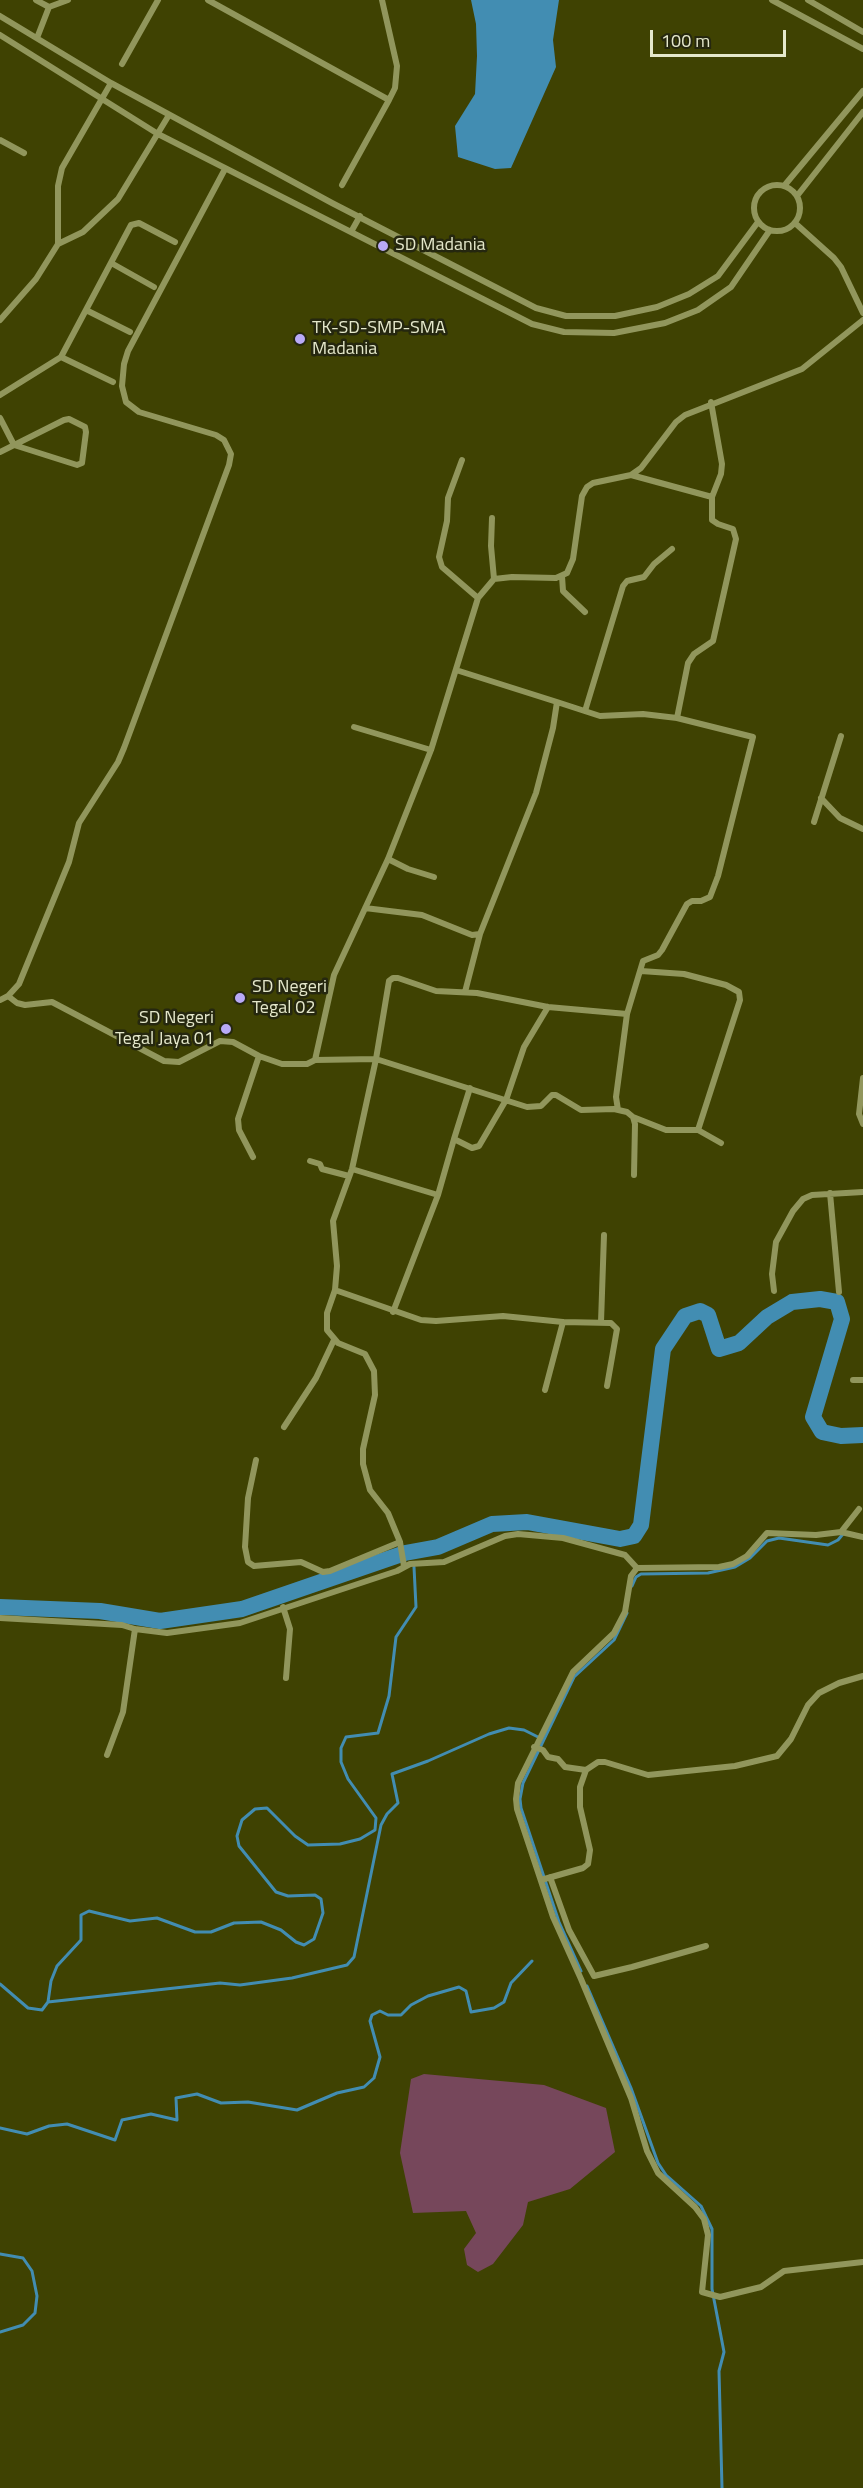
<!DOCTYPE html>
<html>
<head>
<meta charset="utf-8">
<style>
	body { margin:0 }
	#map { position:relative; width:863px; height:2488px; overflow:hidden; background:#3f4202; font-family:"Titillium Web",sans-serif }
	canvas { display:block }
	.scale { position:absolute; left:650px; top:30px; width:136px; height:27px; box-sizing:border-box; border:3px solid #e5e8cb; border-top:0; padding-left:8px; font-size:18px; line-height:21px; white-space:nowrap; color:#e5e8cb; -webkit-text-stroke:4px #25270f; paint-order:stroke }
</style>
</head>
<body>
<div id="map">
<canvas width="863" height="2488"></canvas>
<div class="scale">100 m</div>
</div>
<script>
const context = document.querySelector('canvas').getContext('2d');
context.lineJoin = 'round';
function fill(path, color) { context.fillStyle = color; context.fill(path, 'evenodd'); }
const toPath = rows => new Path2D(rows.map(r => 'M' + r).join(''));
function trace(path, color, width, dash) { context.strokeStyle = color; context.lineWidth = width; context.lineCap = dash ? 'butt' : 'round'; context.setLineDash(dash || []); context.stroke(path); }
function drawText(font, color, halo, rows, align = 'center') {
  context.font = font + ' "Titillium Web",sans-serif'; context.lineWidth = 5; context.setLineDash([]); context.textBaseline = 'middle'; context.strokeStyle = halo; context.fillStyle = color; for (const [text, x, y, turn = 0] of rows) {
    context.save(); context.translate(x, y); context.rotate((+turn || 0) * Math.PI / 180); context.textAlign = isNaN(turn) ? turn : align; if (halo) context.strokeText(text, 0, 0); context.fillText(text, 0, 0); context.restore();
  }
}
fill(toPath([
	[424,2074,544,2085,606,2108,615,2152,570,2189,528,2202,523,2225,493,2264,478,2272,467,2265,464,2249,476,2233,466,2211,413,2213,400,2153,411,2079]
]), '#76475b');
fill(toPath([
	[471,0,559,0,553,40,556,67,511,168,495,169,458,157,455,126,475,94,477,56,476,24]
]), '#428db2');
trace(toPath([
	[632,1586,636,1577,641,1574,708,1573,735,1567,750,1558,767,1541,779,1538,828,1545,838,1540,843,1534],
	[581,1971,559,1922,521,1808,520,1799,523,1783,574,1677,614,1640,627,1613],
	[0,1984,28,2008,42,2010,48,2002,51,1981,57,1966,81,1940,81,1915,89,1911,130,1921,157,1918,195,1932,211,1932,234,1923,261,1922,281,1930,296,1942,304,1945,314,1939,323,1913,321,1899,315,1895,288,1896,276,1892,239,1846,237,1836,242,1820,255,1809,267,1808,295,1836,308,1845,340,1844,360,1839,375,1830,376,1818,348,1779,341,1762,341,1748,346,1737,378,1733,389,1696,396,1637,416,1607,414,1567],
	[587,1986,631,2088,658,2163,666,2175,701,2206,712,2229,712,2289,724,2352,719,2371,722,2488],
	[48,2002,220,1983,240,1985,292,1978,347,1965,354,1957,381,1825,387,1814,398,1803,392,1774,428,1761,489,1734,509,1728,524,1730,540,1738],
	[0,2128,27,2134,49,2126,67,2124,115,2140,122,2120,151,2114,177,2120,176,2098,197,2094,221,2103,248,2102,297,2110,337,2093,364,2087,374,2078,380,2057,370,2021,372,2015,380,2011,388,2015,401,2015,411,2005,428,1996,459,1987,466,1991,471,2012,494,2008,504,2002,511,1983,532,1961],
	[0,2254,23,2258,32,2271,37,2296,35,2313,23,2325,0,2332]
]), '#428db2', 3);
trace(toPath([
	[0,1607,100,1611,160,1621,242,1609,405,1553,438,1547,492,1524,527,1522,620,1539,634,1536,641,1525,663,1349,685,1316,700,1311,708,1315,719,1349,739,1343,767,1317,792,1302,820,1299,837,1302,842,1319,813,1417,822,1432,841,1436,863,1435]
]), '#428db2', 16);
trace(toPath([
	[36,0,49,7,37,38],
	[208,0,389,100,342,185],
	[382,0,397,66,395,88,389,100],
	[772,0,863,49],
	[808,0,863,32],
	[49,7,68,0],
	[0,16,111,83,332,203,536,308,566,316,615,316,657,307,689,294,718,276,758,222],
	[0,35,158,134,532,324,564,332,614,333,665,323,698,310,731,287,770,230],
	[122,64,158,0],
	[0,140,24,153],
	'754 208a23 23 0 1 1 46 0a23 23 0 1 1-46 0Z',
	[784,186,863,91],
	[797,196,863,112],
	[795,223,834,258,841,267,863,313],
	[351,232,360,216],
	[58,244,83,232,118,199,169,115],
	[113,264,154,287],
	[86,310,130,332],
	[0,320,36,279,58,244,58,186,62,168,111,83],
	[61,357,113,382],
	[0,395,61,357,131,225,139,223,175,242],
	[0,418,14,445,77,465,82,463,86,432,85,427,69,419,64,420,0,452],
	[462,460,448,498,447,521,439,557,442,567,478,598],
	[631,475,712,497,721,474,722,464,711,402],
	[492,518,491,546,494,579],
	[562,576,563,591,585,612],
	[557,702,600,716,643,714,677,718,753,737,718,876,710,897,701,901,692,901,687,904,662,950,658,955,643,961,627,1014],
	[585,711,623,586,627,581,644,577,654,564,672,549],
	[677,718,688,663,694,654,713,641,736,539,733,529,718,524,712,520,712,497],
	[354,727,431,750],
	[821,798,840,818,863,829],
	[814,822,841,736],
	[388,859,408,869,434,877],
	[365,908,422,915,472,935,480,934,536,793,553,728,557,702,456,670],
	[641,971,684,974,726,985,739,992,740,1000,698,1130],
	[465,992,480,934],
	[8,996,17,1003,25,1005,52,1002,164,1061,179,1062,220,1041,233,1042,259,1056,282,1064,307,1064,315,1060,334,975,388,859,431,750,478,598,494,579,512,577,556,578,567,573,573,559,582,496,587,487,593,483,631,475,641,468,676,422,685,415,802,369,863,320],
	[0,1000,8,996,19,984,69,862,79,823,118,762,124,748,229,465,231,454,224,440,216,435,139,412,126,402,122,386,124,364,128,351,225,169],
	[315,1060,376,1059,527,1107,541,1106,552,1095,556,1095,581,1110,614,1109,627,1112,633,1117,635,1124,634,1175],
	[863,1078,859,1114,863,1124],
	[633,1117,666,1130,698,1130,721,1143],
	[454,1139,470,1088],
	[253,1157,239,1130,238,1119,259,1056],
	[310,1161,320,1164,322,1169,349,1176],
	[352,1169,438,1195],
	[830,1193,839,1292],
	[335,1290,327,1313,327,1330,338,1343,365,1354,374,1371,375,1395,363,1449,363,1464,370,1490,388,1513,400,1542,404,1566],
	[774,1291,772,1274,776,1242,793,1211,803,1199,812,1195,863,1192],
	[393,1312,438,1195,454,1139,472,1148,479,1146,506,1100,524,1047,548,1007],
	[601,1322,604,1235],
	[853,1380,863,1380],
	[607,1386,617,1329,611,1323,563,1322,503,1316,436,1321,421,1320,335,1290,337,1266,333,1221,352,1169,376,1059,389,981,393,978,398,978,436,991,477,993,548,1007,627,1014,616,1097,618,1110],
	[545,1390,563,1322],
	[284,1427,316,1378,334,1340],
	[256,1460,248,1498,245,1547,248,1562,254,1566,301,1562,323,1572,330,1571,400,1542],
	[841,1532,859,1509],
	[637,1568,631,1576,625,1612,614,1633,573,1672,518,1783,516,1799,517,1809,553,1917,581,1979,631,2098,647,2151,658,2173,695,2207,704,2219,708,2235,702,2292,720,2297,761,2287,784,2271,863,2262],
	[283,1607,290,1629,286,1678],
	[0,1618,122,1625,135,1629,167,1633,240,1623,397,1571,410,1564,444,1562,505,1536,518,1534,563,1538,625,1555,637,1568,719,1567,733,1564,747,1556,767,1533,816,1535,841,1532,863,1537],
	[534,1747,543,1750,548,1757,558,1759,565,1767,586,1770,580,1787,580,1807,590,1850,588,1864,583,1868,541,1880],
	[107,1755,123,1712,135,1629],
	[586,1770,598,1762,605,1762,648,1775,735,1766,777,1756,791,1739,808,1705,819,1693,839,1683,863,1676],
	[550,1877,569,1930,594,1976,632,1967,706,1946]
]), '#91965c', 6);
for (const [x, y, r, color] of [
	[383,246,6,"#b9aaf7"],
	[300,339,6,"#b9aaf7"],
	[240,998,6,"#b9aaf7"],
	[226,1029,6,"#b9aaf7"]
]) { const dot = new Path2D(); dot.arc(x, y, r, 0, 2 * Math.PI); context.fillStyle = color; context.fill(dot); trace(dot, '#25270f', 2); }
drawText('18px', '#e5e8cb', '#25270f', [
	["SD Madania",395,246],
	["TK-SD-SMP-SMA",312,329],
	["Madania",312,350],
	["SD Negeri",252,988],
	["Tegal 02",252,1009],
	["SD Negeri",214,1019,"right"],
	["Tegal Jaya 01",214,1040,"right"]
], 'left');
</script>
</body>
</html>
